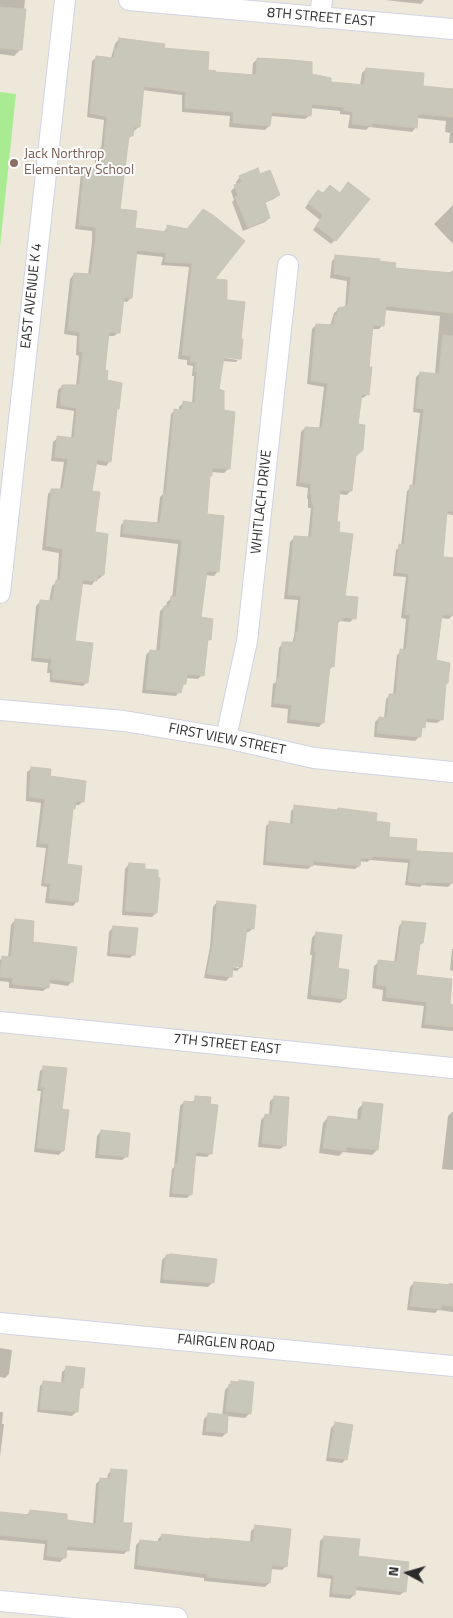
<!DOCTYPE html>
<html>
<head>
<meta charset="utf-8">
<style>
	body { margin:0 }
	#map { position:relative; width:453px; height:1618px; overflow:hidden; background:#eee8db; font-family:"Titillium Web",sans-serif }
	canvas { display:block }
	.north { position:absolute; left:383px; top:1548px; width:50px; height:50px; -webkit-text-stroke:4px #fff; paint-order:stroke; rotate:276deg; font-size:14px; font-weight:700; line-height:20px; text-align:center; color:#2b2b2b }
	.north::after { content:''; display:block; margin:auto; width:18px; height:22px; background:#2b2b2b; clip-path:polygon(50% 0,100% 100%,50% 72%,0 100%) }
</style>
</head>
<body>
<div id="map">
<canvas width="453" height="1618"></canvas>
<div class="north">N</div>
</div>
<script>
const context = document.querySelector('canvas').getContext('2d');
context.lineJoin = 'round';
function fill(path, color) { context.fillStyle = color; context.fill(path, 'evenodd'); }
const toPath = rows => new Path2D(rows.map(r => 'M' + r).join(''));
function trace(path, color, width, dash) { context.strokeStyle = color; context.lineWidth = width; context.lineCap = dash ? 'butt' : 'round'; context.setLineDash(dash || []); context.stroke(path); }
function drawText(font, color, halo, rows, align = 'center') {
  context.font = font + ' "Titillium Web",sans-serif'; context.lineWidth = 4; context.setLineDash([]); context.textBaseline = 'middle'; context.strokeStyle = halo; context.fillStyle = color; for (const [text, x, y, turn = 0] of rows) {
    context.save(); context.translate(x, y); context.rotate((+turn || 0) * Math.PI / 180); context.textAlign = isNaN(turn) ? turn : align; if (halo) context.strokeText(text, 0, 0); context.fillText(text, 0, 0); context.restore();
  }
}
fill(toPath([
	[0,92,16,94,0,247]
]), '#a9eb92');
fill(toPath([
	[0,0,25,0,20,50,14,56,0,54],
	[385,0,424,0,421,4],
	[119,39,163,49,214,73,252,76,253,63,258,59,311,75,330,83,360,86,362,73,366,69,421,87,453,91,453,143,449,143,450,133,445,132,446,121,417,118,416,127,412,132,369,127,366,130,348,128,350,115,340,114,340,111,310,108,310,115,305,119,271,116,269,126,265,130,229,127,230,116,182,112,182,95,142,90,139,127,134,131,132,131,131,136,127,140,119,210,134,230,163,233,168,226,212,280,226,302,239,340,240,358,236,362,222,361,218,390,223,411,234,413,228,469,224,473,211,472,208,478,206,515,218,571,214,576,205,575,200,618,210,639,206,643,202,675,198,679,185,678,184,684,176,696,142,693,146,655,150,651,156,652,160,611,164,607,166,607,167,602,172,598,178,544,120,537,121,525,125,521,157,524,160,497,163,494,171,414,175,410,179,411,179,407,183,403,192,403,194,376,192,376,193,366,187,365,187,360,178,359,189,267,161,265,163,257,135,254,131,298,127,302,122,301,119,332,114,336,107,336,104,371,106,381,118,408,115,411,110,461,106,466,95,464,91,492,93,533,103,575,99,579,96,579,92,585,82,584,74,642,87,682,83,686,50,682,50,673,47,673,48,663,31,661,36,606,40,602,49,602,52,586,57,582,59,553,42,550,48,494,52,490,60,490,64,462,51,461,53,442,58,438,71,439,74,411,56,408,58,390,62,386,76,386,79,356,76,355,77,336,64,334,70,279,74,274,88,275,92,242,92,231,75,229,81,173,85,169,94,169,96,154,101,150,104,120,87,117,92,61,97,57,111,58,115,44],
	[218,355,238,357,238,360,218,357],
	[260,176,279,195,274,199,264,203,269,218,265,222,243,231,232,202,234,200,231,191,237,185,236,182,240,177],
	[314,195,335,240,331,244,313,230,320,220,305,208],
	[453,205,453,244,434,224],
	[336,257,378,262,394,269,449,274,453,270,453,515,445,514,442,558,453,560,453,615,449,619,441,618,435,661,447,683,445,685,442,719,437,723,424,722,420,736,415,741,374,737,375,722,379,718,384,719,386,699,390,695,393,695,397,655,403,651,406,619,401,618,406,577,393,576,396,550,401,546,407,491,412,487,420,413,413,412,416,377,420,373,435,374,440,316,384,310,383,325,379,329,371,329,367,368,368,394,363,398,360,398,351,490,347,495,338,494,335,523,338,534,344,597,354,618,350,622,340,621,337,624,333,666,328,671,323,722,319,727,287,723,288,709,271,707,273,684,276,682,279,648,283,643,292,644,294,636,298,600,284,599,290,542,294,538,308,538,311,508,308,508,308,499,307,498,308,488,296,486,301,432,305,428,319,429,324,387,307,384,312,329,316,325,330,326,334,313,339,309,345,308,347,281,330,278,332,261],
	[32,768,49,777,83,801,79,805,74,805,72,810,66,865,77,901,73,906,45,903,47,887,41,886,46,848,36,847,41,803,26,801,27,772],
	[295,807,375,823,388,839,415,852,453,855,452,883,448,887,422,885,420,887,405,885,408,863,370,860,367,862,359,861,359,866,355,869,312,865,308,869,263,865,266,826,270,823,290,825,291,811],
	[129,864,156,913,152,917,122,915,125,869],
	[217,902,253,928,249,932,245,932,241,967,237,971,231,970,230,977,226,981,204,978,210,947,213,907],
	[226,966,239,966,239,968],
	[15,920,31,943,72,981,68,986,48,983,48,987,43,991,9,988,9,982,0,981,0,960,3,957,8,958,11,925],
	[403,922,422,943,418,947,414,976,449,1005,453,1006,453,1031,421,1028,424,1006,382,1001,383,990,372,988,374,966,379,962,394,963,399,926],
	[113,927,134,954,130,958,107,956,109,932],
	[316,933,337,970,345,999,340,1003,307,999,312,955,310,955,312,938],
	[452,949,453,949,453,971,450,970],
	[44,1067,60,1110,63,1150,59,1155,34,1152,41,1091,37,1091,40,1071],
	[196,1097,211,1153,207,1157,195,1156,191,1194,187,1198,169,1197,172,1169,174,1167,180,1106,184,1102,192,1103],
	[275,1097,285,1145,280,1149,258,1147,261,1120,265,1116,269,1116,270,1101],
	[363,1104,377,1150,372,1155,343,1152,339,1156,319,1153,323,1123,328,1117,357,1121,358,1109],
	[452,1112,453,1112,453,1170,442,1169,448,1116],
	[101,1131,127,1156,122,1160,95,1158,97,1136],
	[166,1256,213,1282,208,1287,160,1283,162,1260],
	[414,1283,447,1286,450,1283,453,1284,453,1312,438,1310,435,1313,407,1310,410,1287],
	[0,1348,12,1350,9,1374,5,1378,0,1377],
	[67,1368,82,1387,79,1391,76,1412,72,1416,37,1412,40,1386,44,1382,61,1384,62,1372],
	[239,1381,249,1414,245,1418,227,1416,226,1433,222,1437,202,1435,204,1419,208,1415,222,1416,225,1390,232,1382,237,1383],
	[0,1412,3,1412,2,1424,4,1424,0,1457],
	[335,1424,346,1459,342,1463,326,1461,331,1428],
	[112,1470,128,1550,124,1554,65,1550,64,1558,60,1562,43,1560,45,1544,0,1540,0,1513,26,1516,30,1511,65,1522,93,1524,96,1484,100,1480,107,1480,108,1474],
	[255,1527,286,1566,282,1570,270,1569,269,1583,265,1587,204,1581,204,1578,134,1569,136,1545,140,1541,158,1543,158,1539,162,1535,250,1543,251,1531],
	[324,1537,357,1557,405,1591,400,1595,355,1590,354,1595,350,1599,329,1597,331,1579,317,1577,320,1541]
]), '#0003');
const building = toPath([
	[0,7,26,9,22,50,0,48,0,7],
	[119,38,165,44,164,48,209,52,208,70,216,71,215,72,256,75,257,58,293,60,312,62,312,74,331,78,331,82,364,85,366,68,424,73,423,86,453,89,453,117,418,114,417,128,372,123,372,126,352,124,353,112,343,110,344,107,312,104,311,116,272,112,270,126,233,123,234,112,185,108,186,92,144,86,140,127,134,127,133,136,129,136,120,209,137,211,135,228,167,232,167,225,187,229,203,209,213,215,245,241,215,279,227,280,227,300,245,302,241,339,243,339,241,359,224,357,219,389,224,391,224,410,235,412,230,469,212,468,212,476,210,476,207,514,224,516,219,572,207,571,201,617,213,619,211,640,208,639,204,676,187,674,186,684,183,684,181,693,146,689,150,650,160,651,164,606,170,606,171,596,176,597,182,540,123,533,124,520,160,523,164,492,166,492,174,409,182,410,183,401,195,403,197,372,195,372,196,362,190,362,191,356,182,355,192,263,165,262,166,253,137,250,132,298,124,297,120,333,109,332,105,370,108,371,107,380,122,383,119,409,117,409,111,462,97,460,92,491,100,492,95,532,108,534,104,575,98,575,97,581,83,580,75,641,93,643,88,683,54,679,52,678,53,669,50,669,52,659,34,657,40,600,52,601,56,580,60,581,63,549,46,546,51,489,63,489,68,459,55,457,57,436,74,438,77,408,60,405,62,385,79,385,83,352,79,351,80,332,68,330,74,273,91,274,96,237,96,227,79,225,84,168,97,168,100,148,104,149,107,117,90,113,96,56,114,58,115,48,118,48,119,38],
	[258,168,260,174,270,170,280,195,265,202,270,218,248,228,235,197,238,195,234,185,242,182,239,176,258,168],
	[348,182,370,199,336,241,316,226,323,215,308,203,318,190,323,193,330,185,340,193,348,182],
	[335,255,380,259,379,261,396,263,395,268,453,273,453,313,386,306,384,326,373,325,369,367,372,367,369,395,362,394,358,424,365,425,363,450,356,456,352,491,340,490,337,522,340,522,339,532,353,534,345,596,358,597,356,619,343,617,343,620,338,620,334,667,330,666,324,723,290,719,292,705,274,703,277,679,279,679,282,642,295,642,296,632,298,632,301,596,288,595,294,536,311,537,314,505,312,504,312,495,310,495,311,484,300,482,305,427,322,428,328,383,311,381,316,324,334,325,335,315,337,316,338,308,348,306,351,277,334,274,335,255],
	[443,335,453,336,453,511,447,511,443,557,453,558,453,615,442,615,436,660,450,663,448,683,446,683,443,720,426,718,425,728,422,727,421,737,377,733,379,717,387,718,389,694,396,694,400,649,406,650,410,615,405,614,409,574,396,572,399,544,404,545,410,485,415,486,424,409,416,408,420,372,439,374,443,335],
	[31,767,51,769,50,776,86,781,84,802,76,801,75,809,73,809,67,864,82,866,78,902,49,899,51,883,44,883,49,844,39,843,45,799,29,797,31,767],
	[294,805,337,810,338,808,377,813,376,821,390,823,389,837,417,839,416,851,453,853,453,883,426,882,425,884,408,882,411,859,373,856,372,859,361,858,360,866,313,861,313,866,266,861,269,821,293,824,294,805],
	[129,863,145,864,145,869,158,870,158,878,160,878,157,913,125,911,129,863],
	[217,901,256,905,254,929,247,928,242,967,233,966,232,977,207,974,213,942,217,901],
	[15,919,34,921,33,942,77,947,73,982,50,979,49,988,12,984,13,978,0,977,2,956,11,957,15,919],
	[402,921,426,923,423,943,420,943,416,975,452,979,450,1004,453,1005,453,1027,425,1024,427,1002,386,997,387,986,376,985,378,960,397,962,402,921],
	[113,926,138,928,135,955,110,953,113,926],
	[316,932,342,935,338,968,349,970,346,999,311,995,316,952,314,951,316,932],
	[43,1066,67,1068,62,1109,69,1110,64,1151,37,1148,44,1087,41,1087,43,1066],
	[195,1096,211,1097,210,1104,218,1105,212,1154,196,1152,192,1195,172,1193,175,1164,178,1164,184,1101,195,1102,195,1096],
	[274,1096,289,1097,286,1146,262,1143,265,1114,272,1115,274,1096],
	[363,1102,383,1104,378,1150,346,1147,346,1151,323,1148,328,1116,361,1120,363,1102],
	[101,1130,130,1133,128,1157,99,1154,101,1130],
	[171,1254,217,1259,214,1283,163,1279,166,1255,171,1254],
	[414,1282,453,1285,453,1306,441,1305,441,1309,410,1306,414,1282],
	[66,1366,85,1368,83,1388,80,1387,78,1412,40,1409,43,1381,64,1383,66,1366],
	[239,1380,254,1382,251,1414,226,1411,229,1384,231,1385,231,1381,239,1382,239,1380],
	[208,1413,228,1415,227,1433,206,1431,208,1413],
	[335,1422,353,1425,347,1460,329,1457,335,1422],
	[111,1469,127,1470,123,1521,124,1523,132,1523,129,1551,67,1546,66,1558,47,1556,48,1540,0,1535,0,1512,30,1515,30,1510,67,1514,67,1520,96,1524,100,1478,110,1479,111,1469],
	[255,1525,291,1529,287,1567,272,1565,270,1583,207,1577,208,1574,137,1565,140,1540,161,1542,162,1534,210,1539,210,1538,253,1542,255,1525],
	[324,1536,360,1539,358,1556,409,1562,406,1592,356,1586,355,1595,332,1593,334,1575,320,1573,324,1536]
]);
fill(building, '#c9c6ba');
trace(building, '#cac4b5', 1);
const street = toPath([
	[129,0,453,29],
	[320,18,322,0],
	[0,593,65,0],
	[0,710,124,721,226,738,314,758,453,772],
	[226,738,247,641,288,265],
	[0,1022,453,1068],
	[0,1323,453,1366],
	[0,1601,177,1618]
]);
trace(street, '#d0d3e5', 22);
trace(street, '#fff', 20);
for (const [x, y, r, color] of [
	[14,163,5,"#8d6e63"]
]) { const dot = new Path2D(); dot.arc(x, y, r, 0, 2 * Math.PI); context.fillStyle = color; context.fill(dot); trace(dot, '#fff', 2); }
drawText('14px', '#2b2b2b', '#fff', [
	["8TH STREET EAST",321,18,5],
	["EAST AVENUE K 4",32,296,-84],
	["WHITLACH DRIVE",262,502,-84],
	["FIRST VIEW STREET",227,740,11],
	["7TH STREET EAST",227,1045,6],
	["FAIRGLEN ROAD",226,1344,5]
]);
drawText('14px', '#785e54', '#fff', [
	["Jack Northrop",24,155],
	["Elementary School",24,171]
], 'left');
</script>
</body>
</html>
